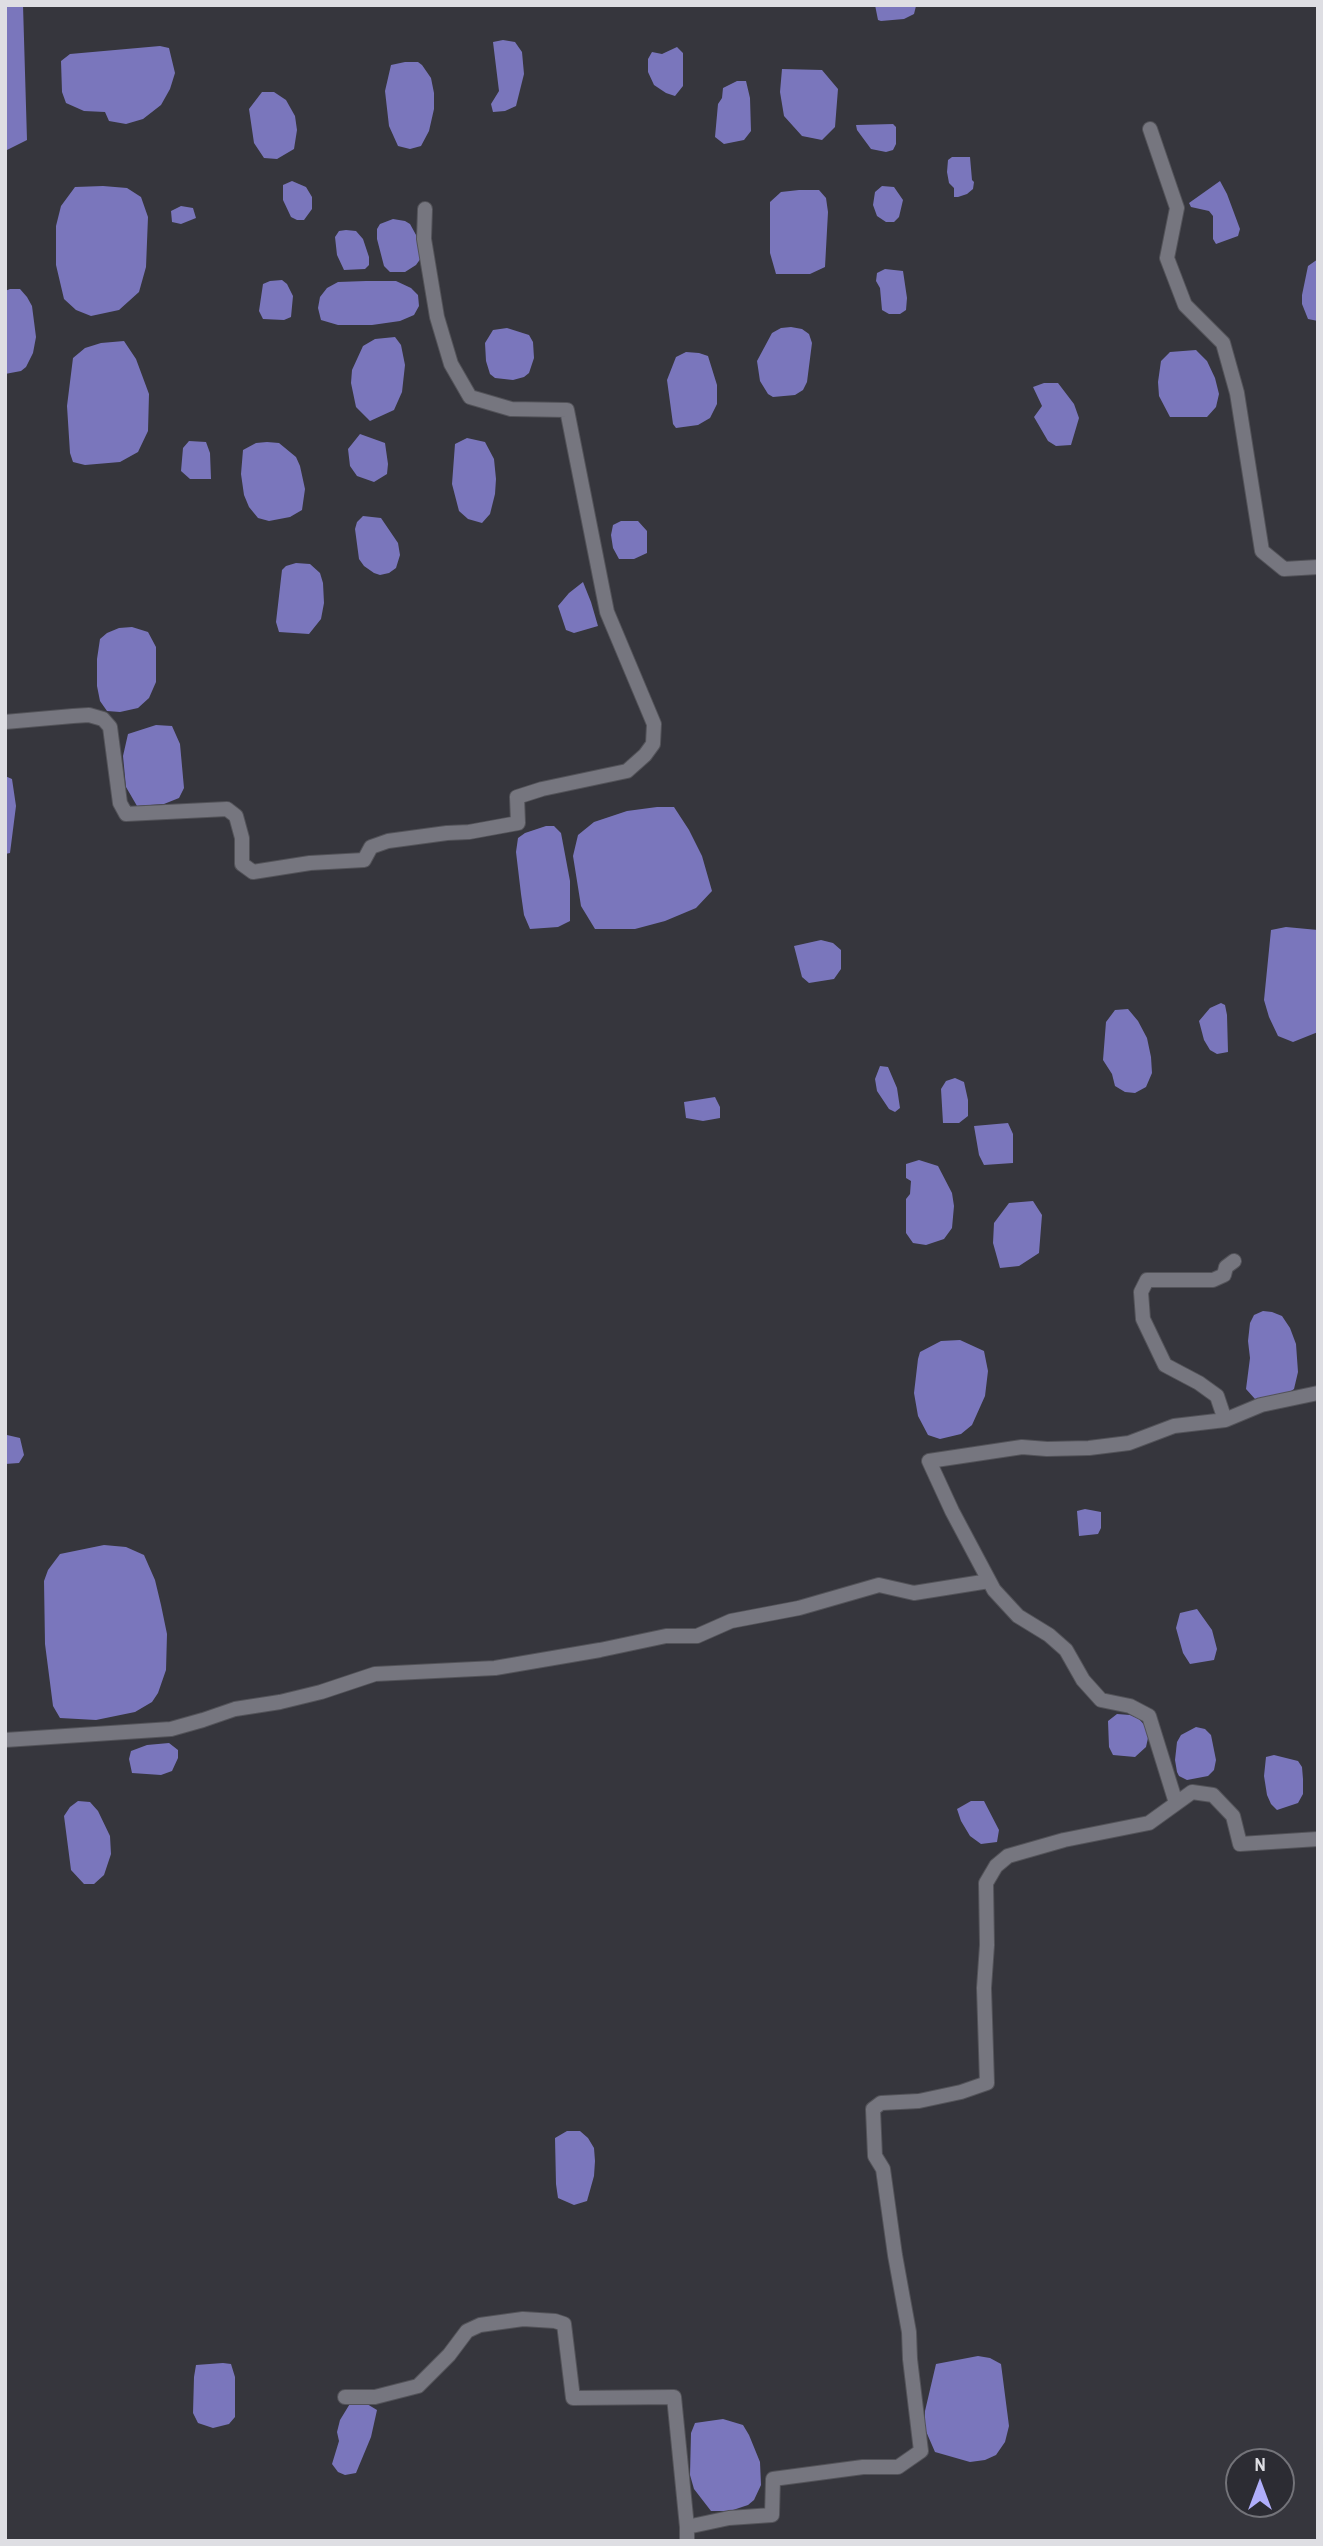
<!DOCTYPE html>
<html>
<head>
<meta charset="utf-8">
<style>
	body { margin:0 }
	#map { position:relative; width:1323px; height:2546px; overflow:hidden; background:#36363d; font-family:"Archivo Narrow",sans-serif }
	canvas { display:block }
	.frame { position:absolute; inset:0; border:7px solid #dedee3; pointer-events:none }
	.north { position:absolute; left:1225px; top:2448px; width:70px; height:70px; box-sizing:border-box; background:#2c2c33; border:2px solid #737379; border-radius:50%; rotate:0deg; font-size:19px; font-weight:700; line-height:28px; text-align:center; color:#dedee3 }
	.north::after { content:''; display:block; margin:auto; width:24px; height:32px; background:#b0aefa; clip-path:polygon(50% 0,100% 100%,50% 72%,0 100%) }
</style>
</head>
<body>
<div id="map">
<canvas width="1323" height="2546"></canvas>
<div class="frame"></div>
<div class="north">N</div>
</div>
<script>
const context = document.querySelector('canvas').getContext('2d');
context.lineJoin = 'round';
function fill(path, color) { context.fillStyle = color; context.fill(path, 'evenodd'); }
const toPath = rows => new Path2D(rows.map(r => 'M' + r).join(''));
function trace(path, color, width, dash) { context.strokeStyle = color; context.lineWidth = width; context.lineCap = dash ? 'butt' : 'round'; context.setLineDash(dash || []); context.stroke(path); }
fill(toPath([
	[5,5,23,5,27,140,5,151],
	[875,5,916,5,916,6,914,14,904,19,881,21,878,20],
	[503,40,515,42,522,52,524,74,516,106,505,111,493,112,491,104,499,91,493,42],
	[160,46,169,48,175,73,170,89,161,105,143,119,126,124,109,121,105,112,84,111,66,103,62,92,61,61,70,54],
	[677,47,683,53,683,86,675,96,666,93,654,85,648,72,648,59,652,52,662,54],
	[405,62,418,62,422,65,431,78,434,93,434,109,429,131,421,146,410,149,398,146,389,126,385,91,391,65],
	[782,69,822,70,838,89,835,127,822,140,802,136,784,116,780,92],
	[737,81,746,81,750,98,751,131,744,140,724,144,715,137,718,104,722,98,723,88],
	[262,92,274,92,286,100,295,116,297,130,294,149,277,159,264,158,254,143,249,109],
	[893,124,896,127,896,144,893,150,886,152,871,149,857,130,856,125],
	[952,157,970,157,972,180,974,182,973,189,967,194,958,197,954,197,954,188,949,183,947,172,948,160],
	[292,181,306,187,312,197,312,209,304,220,297,220,291,217,283,200,283,185],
	[1220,181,1227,194,1240,229,1238,236,1216,244,1213,239,1213,216,1209,211,1191,207,1189,203],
	[103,186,127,188,141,197,148,217,146,267,139,292,119,310,91,316,76,310,64,299,56,265,56,226,61,206,75,187],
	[882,186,894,187,903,200,899,217,894,222,886,222,877,216,873,205,875,192],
	[799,190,819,190,826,198,828,212,825,267,810,274,776,274,770,253,770,202,781,192],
	[181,206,193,208,196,218,181,224,172,222,171,211],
	[393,219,405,221,410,224,421,244,421,258,416,265,405,272,390,272,384,266,377,239,377,229,380,224],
	[346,230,356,231,363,239,369,257,369,265,365,269,344,270,337,255,335,237,339,231],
	[1318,259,1318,321,1308,319,1302,304,1302,295,1308,266],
	[885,269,903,271,907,298,906,310,900,314,889,314,882,310,880,288,876,281,877,273],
	[282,280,287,284,293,296,291,317,284,320,263,319,259,311,263,284,270,281],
	[366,281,396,281,411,288,418,295,419,306,414,315,400,321,372,325,338,325,321,320,318,308,320,297,327,288,338,282],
	[10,289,20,289,27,297,32,306,36,337,33,353,26,367,21,371,5,374,5,291],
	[791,327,802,329,809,334,812,343,807,382,803,390,795,395,773,397,768,394,760,381,757,361,772,333,781,328],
	[507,328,529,335,533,342,534,358,529,373,524,377,513,380,495,378,490,374,486,361,485,343,493,330],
	[395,337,401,345,405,365,402,392,394,410,370,421,356,407,351,383,352,370,363,346,375,339],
	[124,341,136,359,149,394,148,431,138,452,120,462,85,465,73,462,70,453,67,406,73,358,85,348,101,343],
	[1196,350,1207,361,1215,378,1219,394,1216,407,1207,417,1170,417,1159,396,1158,382,1161,361,1170,352],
	[686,352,699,353,708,356,717,385,717,404,710,418,698,425,676,428,673,424,667,380,676,357],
	[1044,383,1058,383,1074,404,1079,418,1071,445,1056,446,1048,441,1034,417,1042,406,1033,387],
	[360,434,385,443,388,464,387,474,374,482,357,476,350,466,348,449],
	[467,438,485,442,494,459,496,479,495,494,490,514,482,523,468,519,459,511,452,484,455,444],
	[189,441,206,442,210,453,211,479,190,479,181,471,183,448],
	[267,442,279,443,296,457,300,466,305,489,302,510,290,517,269,521,258,518,249,507,244,495,241,474,243,450,256,443],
	[363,516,381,518,398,543,400,555,396,568,389,573,380,575,374,573,364,566,359,559,355,529,357,522],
	[621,521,638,521,647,531,647,553,634,559,619,559,613,548,611,535,613,525],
	[296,563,310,564,320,573,323,583,324,603,321,619,309,634,279,632,276,622,282,570,286,566],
	[583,582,591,602,598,626,574,633,566,630,558,606,569,593],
	[132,627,148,632,156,647,156,682,149,698,138,708,120,712,107,711,100,701,97,686,97,659,100,639,107,633,119,628],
	[156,725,172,726,180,744,184,788,179,798,164,804,137,806,126,787,123,756,128,734],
	[5,776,12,779,16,806,10,853,5,854],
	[657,807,674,807,689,830,702,856,712,891,696,908,665,921,635,929,595,929,581,906,573,856,578,835,594,822,627,811],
	[546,826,554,826,561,833,570,881,570,921,558,927,530,929,524,915,521,894,516,852,518,838,525,833],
	[1286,927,1318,930,1318,1032,1293,1042,1278,1036,1269,1017,1264,1000,1271,930],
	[821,940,833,943,841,950,841,969,834,979,809,983,802,977,794,946],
	[1221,1003,1225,1005,1227,1015,1228,1052,1217,1054,1210,1050,1204,1040,1199,1021,1210,1008],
	[1128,1009,1138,1021,1147,1038,1151,1057,1152,1073,1146,1087,1135,1093,1125,1092,1115,1086,1112,1074,1103,1060,1106,1022,1115,1010],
	[880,1066,888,1067,897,1088,900,1108,895,1112,889,1109,877,1091,875,1079],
	[955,1078,964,1082,968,1100,968,1116,959,1123,943,1123,941,1089,946,1081],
	[715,1097,720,1107,720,1118,703,1121,686,1118,684,1102],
	[1008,1123,1013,1134,1013,1163,984,1165,979,1155,974,1126],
	[919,1160,938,1166,952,1193,954,1206,952,1228,944,1239,926,1245,913,1243,906,1233,906,1199,910,1194,911,1181,906,1178,906,1164],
	[1033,1201,1042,1215,1039,1253,1019,1266,1000,1268,993,1243,994,1223,1009,1203],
	[1263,1311,1272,1312,1282,1316,1290,1328,1296,1344,1298,1372,1294,1389,1285,1395,1255,1399,1246,1389,1250,1358,1248,1341,1250,1323,1254,1315],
	[960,1340,984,1351,988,1371,985,1396,972,1425,961,1434,940,1439,928,1435,918,1416,914,1393,918,1359,920,1352,941,1341],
	[7,1435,20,1438,24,1455,19,1463,5,1464],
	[1085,1509,1101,1512,1101,1528,1098,1534,1079,1536,1077,1511],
	[104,1545,126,1547,144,1555,155,1580,161,1605,167,1634,166,1670,158,1693,152,1702,135,1712,96,1720,60,1718,53,1706,45,1644,44,1581,48,1570,60,1554],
	[1197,1609,1212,1630,1217,1649,1214,1660,1190,1664,1183,1653,1176,1628,1180,1613],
	[1117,1714,1130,1715,1139,1719,1147,1728,1148,1738,1146,1747,1135,1757,1113,1755,1109,1747,1108,1721],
	[1196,1727,1205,1729,1211,1735,1216,1760,1214,1770,1208,1776,1187,1780,1179,1776,1177,1772,1175,1760,1177,1742,1181,1735],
	[169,1743,178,1750,178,1758,172,1771,161,1775,132,1773,129,1759,131,1751,147,1745],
	[1274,1755,1298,1761,1302,1767,1303,1779,1303,1794,1298,1803,1277,1810,1271,1804,1267,1795,1264,1776,1266,1757],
	[78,1801,90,1802,98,1811,110,1836,111,1854,104,1875,94,1884,84,1884,71,1870,64,1816,70,1807],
	[971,1801,984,1801,999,1830,997,1842,981,1844,970,1836,961,1821,957,1809],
	[567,2131,580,2131,588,2138,594,2148,595,2161,594,2176,587,2201,574,2205,558,2198,556,2184,555,2138],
	[978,2356,990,2358,1001,2364,1009,2426,1005,2442,996,2455,985,2460,970,2462,935,2452,925,2429,925,2411,936,2364],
	[223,2363,231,2364,235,2377,235,2417,229,2424,213,2428,198,2423,193,2413,194,2377,196,2365],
	[351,2402,367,2404,377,2410,371,2437,356,2473,345,2475,338,2472,332,2464,339,2441,337,2432,340,2420],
	[723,2419,743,2425,749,2435,760,2462,761,2485,754,2500,748,2505,730,2511,711,2511,694,2489,690,2475,691,2433,695,2423]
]), '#7a76bc');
const minor = toPath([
	[1150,129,1177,208,1167,258,1185,305,1223,343,1237,393,1262,551,1284,569,1318,567],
	[5,722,73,716,89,715,103,719,110,727,120,803,126,814,227,809,236,816,242,838,242,864,253,872,310,863,364,860,371,847,388,841,447,833,469,832,518,823,517,797,542,789,627,771,645,755,653,744,654,724,607,612,567,410,511,409,470,397,451,364,437,317,424,239,425,209],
	[1234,1261,1226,1267,1224,1275,1213,1280,1147,1280,1141,1292,1143,1319,1165,1365,1199,1383,1217,1396,1225,1420,1261,1405,1318,1393],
	[5,1740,171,1729,203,1720,235,1709,280,1702,321,1692,375,1674,495,1668,600,1650,666,1636,697,1636,731,1621,799,1608,879,1585,914,1593,989,1581],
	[1176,1803,1149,1716,1130,1706,1101,1700,1083,1680,1066,1650,1049,1635,1018,1616,994,1590,952,1511,929,1461,1022,1447,1047,1449,1089,1448,1129,1443,1174,1426,1225,1420],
	[345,2397,375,2397,418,2386,449,2355,467,2331,480,2325,523,2319,555,2321,564,2324,573,2398,674,2397,687,2527],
	[687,2541,687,2527,729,2518,772,2515,773,2479,863,2467,898,2467,921,2451,910,2359,909,2332,895,2255,883,2169,875,2156,873,2109,881,2103,919,2101,961,2092,987,2083,984,1988,987,1945,986,1883,996,1866,1008,1856,1064,1840,1149,1823,1192,1792,1213,1795,1233,1816,1240,1844,1318,1839]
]);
trace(minor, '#535359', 16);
trace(minor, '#76767f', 14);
</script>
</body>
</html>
